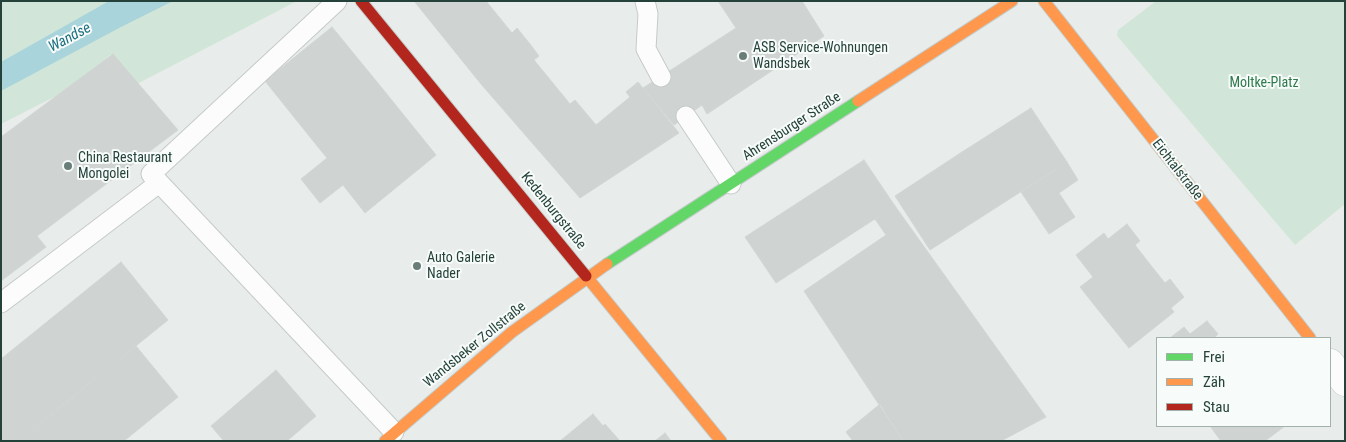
<!DOCTYPE html>
<html>
<head>
<meta charset="utf-8">
<style>
	body { margin:0 }
	#map { position:relative; width:1346px; height:442px; overflow:hidden; background:#e8edeb; font-family:"Roboto Condensed",sans-serif }
	canvas { display:block }
	.frame { position:absolute; inset:0; border:2px solid #24423a; pointer-events:none }
	.legend { position:absolute; left:1156px; top:337px; width:175px; height:90px; box-sizing:border-box; background:#f7fbf9; border:1px solid #a3b1ad; margin:0; padding:6px 9px; list-style:none; font-size:15px; color:#24423a }
	.legend li { display:flex; align-items:center; gap:10px; height:25px }
	.legend b { width:25px; border:1px solid #a3b1ad }
</style>
</head>
<body>
<div id="map">
<canvas width="1346" height="442"></canvas>
<div class="frame"></div>
<ul class="legend">
<li><b style="height:6px;background:#63d668"></b>Frei</li>
<li><b style="height:6px;background:#ff974d"></b>Zäh</li>
<li><b style="height:6px;background:#b3261e"></b>Stau</li>
</ul>
</div>
<script>
const context = document.querySelector('canvas').getContext('2d');
context.lineJoin = 'round';
function fill(path, color) { context.fillStyle = color; context.fill(path, 'evenodd'); }
const toPath = rows => new Path2D(rows.map(r => 'M' + r).join(''));
function trace(path, color, width, dash) { context.strokeStyle = color; context.lineWidth = width; context.lineCap = dash ? 'butt' : 'round'; context.setLineDash(dash || []); context.stroke(path); }
function drawText(font, color, halo, rows, align = 'center') {
  context.font = font + ' "Roboto Condensed",sans-serif'; context.lineWidth = 4; context.setLineDash([]); context.textBaseline = 'middle'; context.strokeStyle = halo; context.fillStyle = color; for (const [text, x, y, turn = 0] of rows) {
    context.save(); context.translate(x, y); context.rotate((+turn || 0) * Math.PI / 180); context.textAlign = isNaN(turn) ? turn : align; if (halo) context.strokeText(text, 0, 0); context.fillText(text, 0, 0); context.restore();
  }
}
fill(toPath([
	[1,1,297,1,137,84,110,55,72,88,1,124],
	[1156,1,1345,1,1345,204,1295,245,1117,36,1118,30]
]), '#d1e6d8');
fill(toPath([
	[109,1,173,1,121,27,1,91,1,62]
]), '#a9d4db');
const building = toPath([
	[414,1,486,1,512,33,517,28,530,44,481,84,414,1],
	[718,1,802,1,824,36,707,114,702,105,674,125,643,88,736,28,718,1],
	[332,27,386,93,318,147,265,81,332,27],
	[530,44,539,56,534,60,570,104,575,100,596,125,630,97,626,92,638,82,679,133,580,198,481,84,530,44],
	[113,54,178,130,37,236,46,247,1,281,1,137,113,54],
	[386,93,436,155,365,213,343,185,320,203,301,179,327,158,318,147,386,93],
	[1031,108,1067,162,997,207,962,152,1031,108],
	[962,152,997,207,930,250,895,196,962,152],
	[864,160,895,206,776,283,745,237,864,160],
	[1067,162,1078,180,1059,193,1075,217,1049,234,1021,192,1067,162],
	[895,206,1046,417,1001,441,903,441,804,291,886,235,875,219,895,206],
	[1127,224,1140,241,1135,245,1149,263,1095,306,1080,287,1093,277,1076,255,1104,233,1108,239,1127,224],
	[121,262,168,320,18,441,1,441,1,359,121,262],
	[1149,263,1165,283,1170,279,1184,297,1171,308,1174,312,1129,348,1095,306,1149,263],
	[1207,321,1218,334,1214,338,1170,338,1184,327,1190,334,1207,321],
	[136,346,178,397,124,441,108,441,71,398,136,346],
	[276,370,316,416,287,441,224,441,211,426,276,370],
	[71,398,108,441,18,441,71,398],
	[880,404,903,441,853,441,846,432,880,404],
	[593,414,603,426,605,424,620,441,560,441,593,414],
	[1210,426,1285,426,1265,441,1221,441,1210,426],
	[665,433,671,441,655,441,665,433]
]);
fill(building, '#cfd4d2');
trace(building, '#d1d6d4', 1);
const lane = toPath([
	[337,1,151,174,394,432],
	[645,1,648,14,646,49,661,77],
	[686,116,731,184],
	[1,303,159,183]
]);
const street = toPath([
	[1330,363,1345,382]
]);
const fast = toPath([
	[607,264,858,101]
]);
const slow = toPath([
	[1044,1,1310,338],
	[858,101,1012,1],
	[586,276,721,441],
	[385,441,512,332,607,264]
]);
const jam = toPath([
	[361,1,586,276]
]);
trace(lane, '#c5cac8', 21);
trace(street, '#c5cac8', 29);
trace(fast, '#c3cbc8', 13);
trace(slow, '#c3cbc8', 13);
trace(jam, '#c3cbc8', 13);
trace(lane, '#fcfcfc', 19);
trace(street, '#fcfcfc', 28);
trace(fast, '#63d668', 11);
trace(slow, '#ff974d', 11);
trace(jam, '#b3261e', 11);
for (const [x, y, r, color] of [
	[743,56,5,"#697e78"],
	[68,166,5,"#697e78"],
	[417,266,5,"#697e78"]
]) { const dot = new Path2D(); dot.arc(x, y, r, 0, 2 * Math.PI); context.fillStyle = color; context.fill(dot); trace(dot, '#f7fbf9', 2); }
drawText('14px', '#24423a', '#f7fbf9', [
	["ASB Service-Wohnungen",753,48],
	["Wandsbek",753,64],
	["China Restaurant",78,158],
	["Mongolei",78,174],
	["Auto Galerie",427,258],
	["Nader",427,274]
], 'left');
drawText('14px', '#2d7a4b', '#f7fbf9', [
	["Moltke-Platz",1264,83]
]);
drawText('14px', '#24423a', '#f7fbf9', [
	["Ahrensburger Straße",792,127,-33],
	["Eichtalstraße",1177,170,52],
	["Kedenburgstraße",553,211,51],
	["Wandsbeker Zollstraße",475,345,-39]
]);
drawText('italic 15px', '#1c6f80', '#f7fbf9', [
	["Wandse",70,38,-28]
]);
</script>
</body>
</html>
